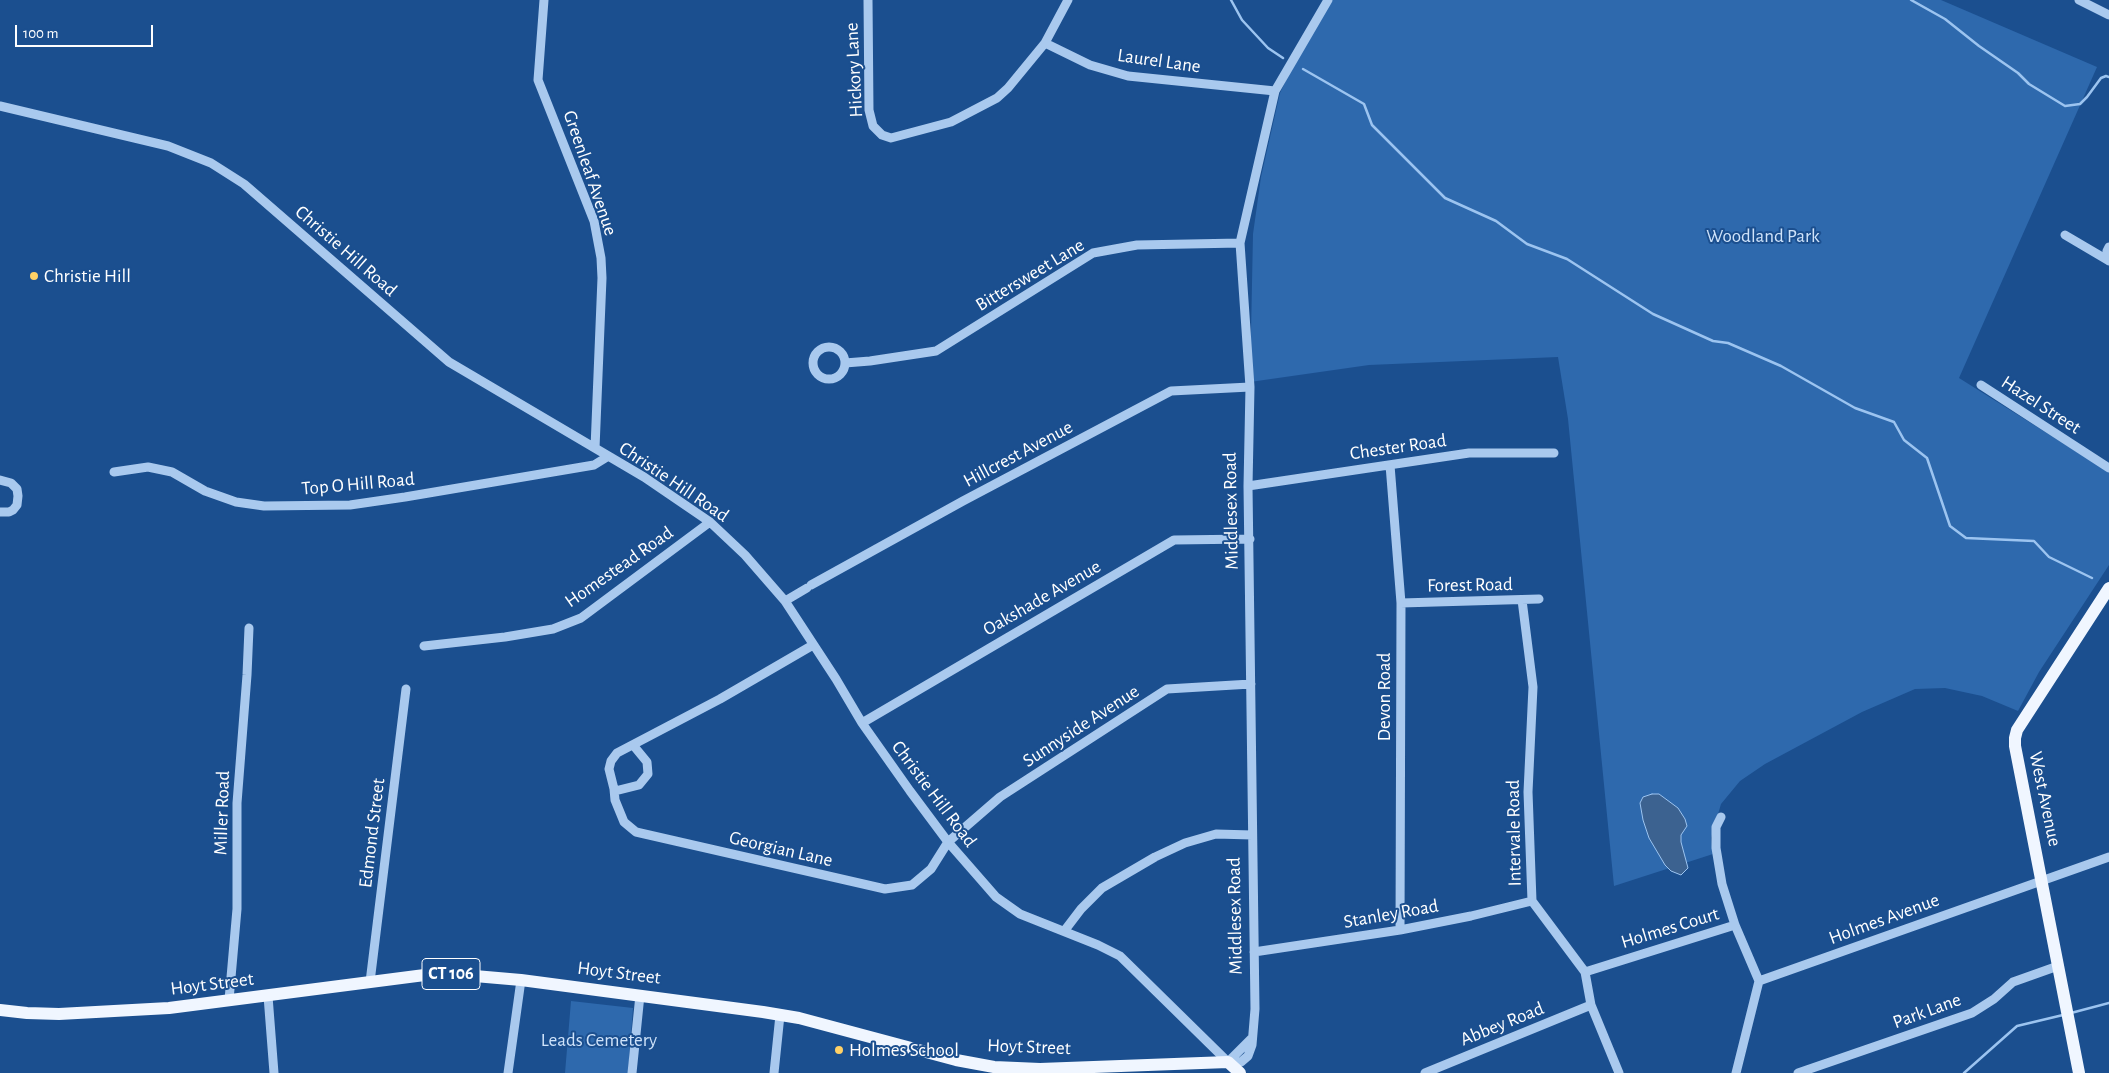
<!DOCTYPE html>
<html>
<head>
<meta charset="utf-8">
<style>
	body { margin:0 }
	#map { position:relative; width:2109px; height:1073px; overflow:hidden; background:#1b4f8f; font-family:"Alegreya Sans",sans-serif }
	canvas { display:block }
	.scale { position:absolute; left:15px; top:25px; width:138px; height:22px; box-sizing:border-box; border:2px solid #fff; border-top:0; padding-left:6px; font-size:15px; line-height:18px; white-space:nowrap; color:#fff; -webkit-text-stroke:4px #1b4f8f; paint-order:stroke }
</style>
</head>
<body>
<div id="map">
<canvas width="2109" height="1073"></canvas>
<div class="scale">100 m</div>
</div>
<script>
const context = document.querySelector('canvas').getContext('2d');
context.lineJoin = 'round';
function fill(path, color) { context.fillStyle = color; context.fill(path, 'evenodd'); }
const toPath = rows => new Path2D(rows.map(r => 'M' + r).join(''));
function trace(path, color, width, dash) { context.strokeStyle = color; context.lineWidth = width; context.lineCap = dash ? 'butt' : 'round'; context.setLineDash(dash || []); context.stroke(path); }
function drawText(font, color, halo, rows, align = 'center') {
  context.font = font + ' "Alegreya Sans",sans-serif'; context.lineWidth = 4; context.setLineDash([]); context.textBaseline = 'middle'; context.strokeStyle = halo; context.fillStyle = color; for (const [text, x, y, turn = 0] of rows) {
    context.save(); context.translate(x, y); context.rotate((+turn || 0) * Math.PI / 180); context.textAlign = isNaN(turn) ? turn : align; if (halo) context.strokeText(text, 0, 0); context.fillText(text, 0, 0); context.restore();
  }
}
fill(toPath([
	[1325,0,1941,0,2097,67,1959,378,2109,472,2109,565,2039,672,2018,711,1982,696,1945,688,1915,689,1862,712,1765,764,1740,781,1721,804,1711,838,1713,854,1614,886,1568,419,1558,357,1369,365,1250,382,1253,234,1261,177,1280,93],
	[571,1001,633,1008,628,1073,565,1073]
]), '#2e69ad');
const water = toPath([
	[1652,794,1659,794,1678,808,1685,819,1687,826,1681,835,1681,842,1688,868,1681,875,1671,871,1665,865,1649,838,1643,820,1640,803,1643,797,1652,794]
]);
fill(water, '#3c6290');
trace(water, '#9cc4f0', 1);
trace(toPath([
	[1231,0,1242,20,1268,48,1283,58],
	[1911,0,1945,19,1979,46,2018,73,2029,84,2065,106,2080,104,2087,97,2101,78,2106,76,2109,77],
	[1303,69,1364,104,1372,125,1445,198,1496,221,1527,244,1567,259,1653,314,1713,341,1728,343,1781,366,1855,408,1894,422,1904,440,1927,458,1950,526,1966,538,2034,541,2049,557,2092,578],
	[2071,1013,2109,1003],
	[1964,1073,2017,1026,2063,1015]
]), '#9cc4f0', 2.5);
trace(toPath([
	[544,0,538,80,594,221,601,258,602,278,595,448],
	[868,0,869,110,873,126,882,135,891,138,951,122,997,98,1008,88,1045,43,1068,0],
	[2079,0,2109,15],
	[1045,43,1090,65,1128,76,1275,91],
	[0,106,168,146,211,163,244,184,449,362,644,477,710,522,745,555,785,601,836,679,862,723,910,791,948,842,996,897,1020,914,1098,945,1120,956,1228,1062],
	[2065,235,2109,261],
	[2109,261,2107,251,2109,247],
	'813 363a16 16 0 1 1 32 0a16 16 0 1 1-32 0Z',
	[845,363,870,361,936,351,1093,253,1137,245,1240,243],
	[1981,385,2109,468],
	[1390,465,1401,603,1400,930],
	[114,472,148,467,172,472,205,491,236,502,264,506,350,505,405,497,594,465,607,457],
	[0,480,11,483,17,489,18,496,17,505,13,510,9,512,0,512],
	[1248,486,1469,453,1554,453],
	[811,585,963,501,1171,391,1250,387],
	[1522,600,1533,687,1528,792,1532,901,1585,972,1591,1005,1619,1073],
	[785,601,807,588],
	[1401,603,1539,599],
	[813,645,720,699,617,753,611,761,609,769,614,789,615,800,624,822,636,832,885,889,912,885,931,869,948,842,1000,797,1167,689,1251,684],
	[424,646,505,637,553,629,581,618,710,522],
	[862,723,1174,540,1250,539],
	[615,791,639,785,648,774,647,762,633,745],
	[1721,817,1716,827,1716,848,1722,884,1735,925,1759,981],
	[1065,930,1081,909,1102,888,1155,857,1185,843,1216,834,1252,835],
	[1254,952,1400,930,1471,916,1532,901],
	[1585,972,1735,925],
	[370,982,406,689],
	[268,996,274,1073],
	[229,1000,237,909,237,803,247,675,249,628],
	[1228,1062,1241,1062,1248,1056,1252,1045,1255,1009,1248,486,1250,387,1240,243,1275,91,1328,0],
	[1228,1062,1251,1039],
	[508,1073,521,980],
	[632,1073,640,995],
	[774,1073,780,1015],
	[1425,1073,1591,1005],
	[1736,1073,1759,981,2109,857],
	[1798,1073,1972,1013,1994,999,2013,982,2058,966]
]), '#a9c9ee', 9);
trace(toPath([
	[0,1010,27,1013,59,1014,169,1008,440,973,521,980,763,1012,799,1018,956,1060,994,1067,1040,1069,1228,1062,1240,1073],
	[2079,1073,2015,746,2015,738,2017,730,2109,588]
]), '#f0f6ff', 12);
for (const [x, y, r, color] of [
	[34,276,5,"#ffd166"],
	[839,1050,5,"#ffd166"]
]) { const dot = new Path2D(); dot.arc(x, y, r, 0, 2 * Math.PI); context.fillStyle = color; context.fill(dot); trace(dot, '#1b4f8f', 2); }
for (const [x, y, w] of [
	[451,974,58]
]) { const box = new Path2D(); box.roundRect(x - w / 2, y - 15.5, w, 31, 4); context.fillStyle = '#1b4f8f'; context.fill(box); trace(box, '#fff', 1); }
drawText('bold 18px', '#fff', null, [
	["CT 106",451,974]
]);
drawText('19px', '#fff', '#1b4f8f', [
	["Laurel Lane",1159,61,8],
	["Hickory Lane",854,70,-93],
	["Greenleaf Avenue",590,173,71],
	["Christie Hill Road",346,251,41],
	["Bittersweet Lane",1030,275,-31],
	["Hazel Street",2041,405,33],
	["Chester Road",1398,447,-8],
	["Hillcrest Avenue",1018,454,-28],
	["Christie Hill Road",674,482,34],
	["Top O Hill Road",358,484,-5],
	["Middlesex Road",1231,511,-91],
	["Homestead Road",619,567,-35],
	["Forest Road",1470,585,-1],
	["Oakshade Avenue",1042,598,-30],
	["Devon Road",1384,697,-90],
	["Sunnyside Avenue",1081,726,-33],
	["Christie Hill Road",934,794,53],
	["West Avenue",2045,799,78],
	["Miller Road",222,813,-88],
	["Edmond Street",372,833,-83],
	["Intervale Road",1514,833,-91],
	["Georgian Lane",781,849,13],
	["Stanley Road",1391,914,-10],
	["Middlesex Road",1235,916,-91],
	["Holmes Avenue",1884,919,-20],
	["Holmes Court",1670,928,-17],
	["Hoyt Street",619,973,7],
	["Hoyt Street",212,984,-7],
	["Park Lane",1927,1011,-20],
	["Abbey Road",1502,1024,-22],
	["Hoyt Street",1029,1047,2]
]);
drawText('19px', '#cfe3fa', '#1b4f8f', [
	["Woodland Park",1763,236],
	["Leads Cemetery",599,1040]
]);
drawText('19px', '#fff', '#1b4f8f', [
	["Christie Hill",44,276],
	["Holmes School",849,1050]
], 'left');
</script>
</body>
</html>
